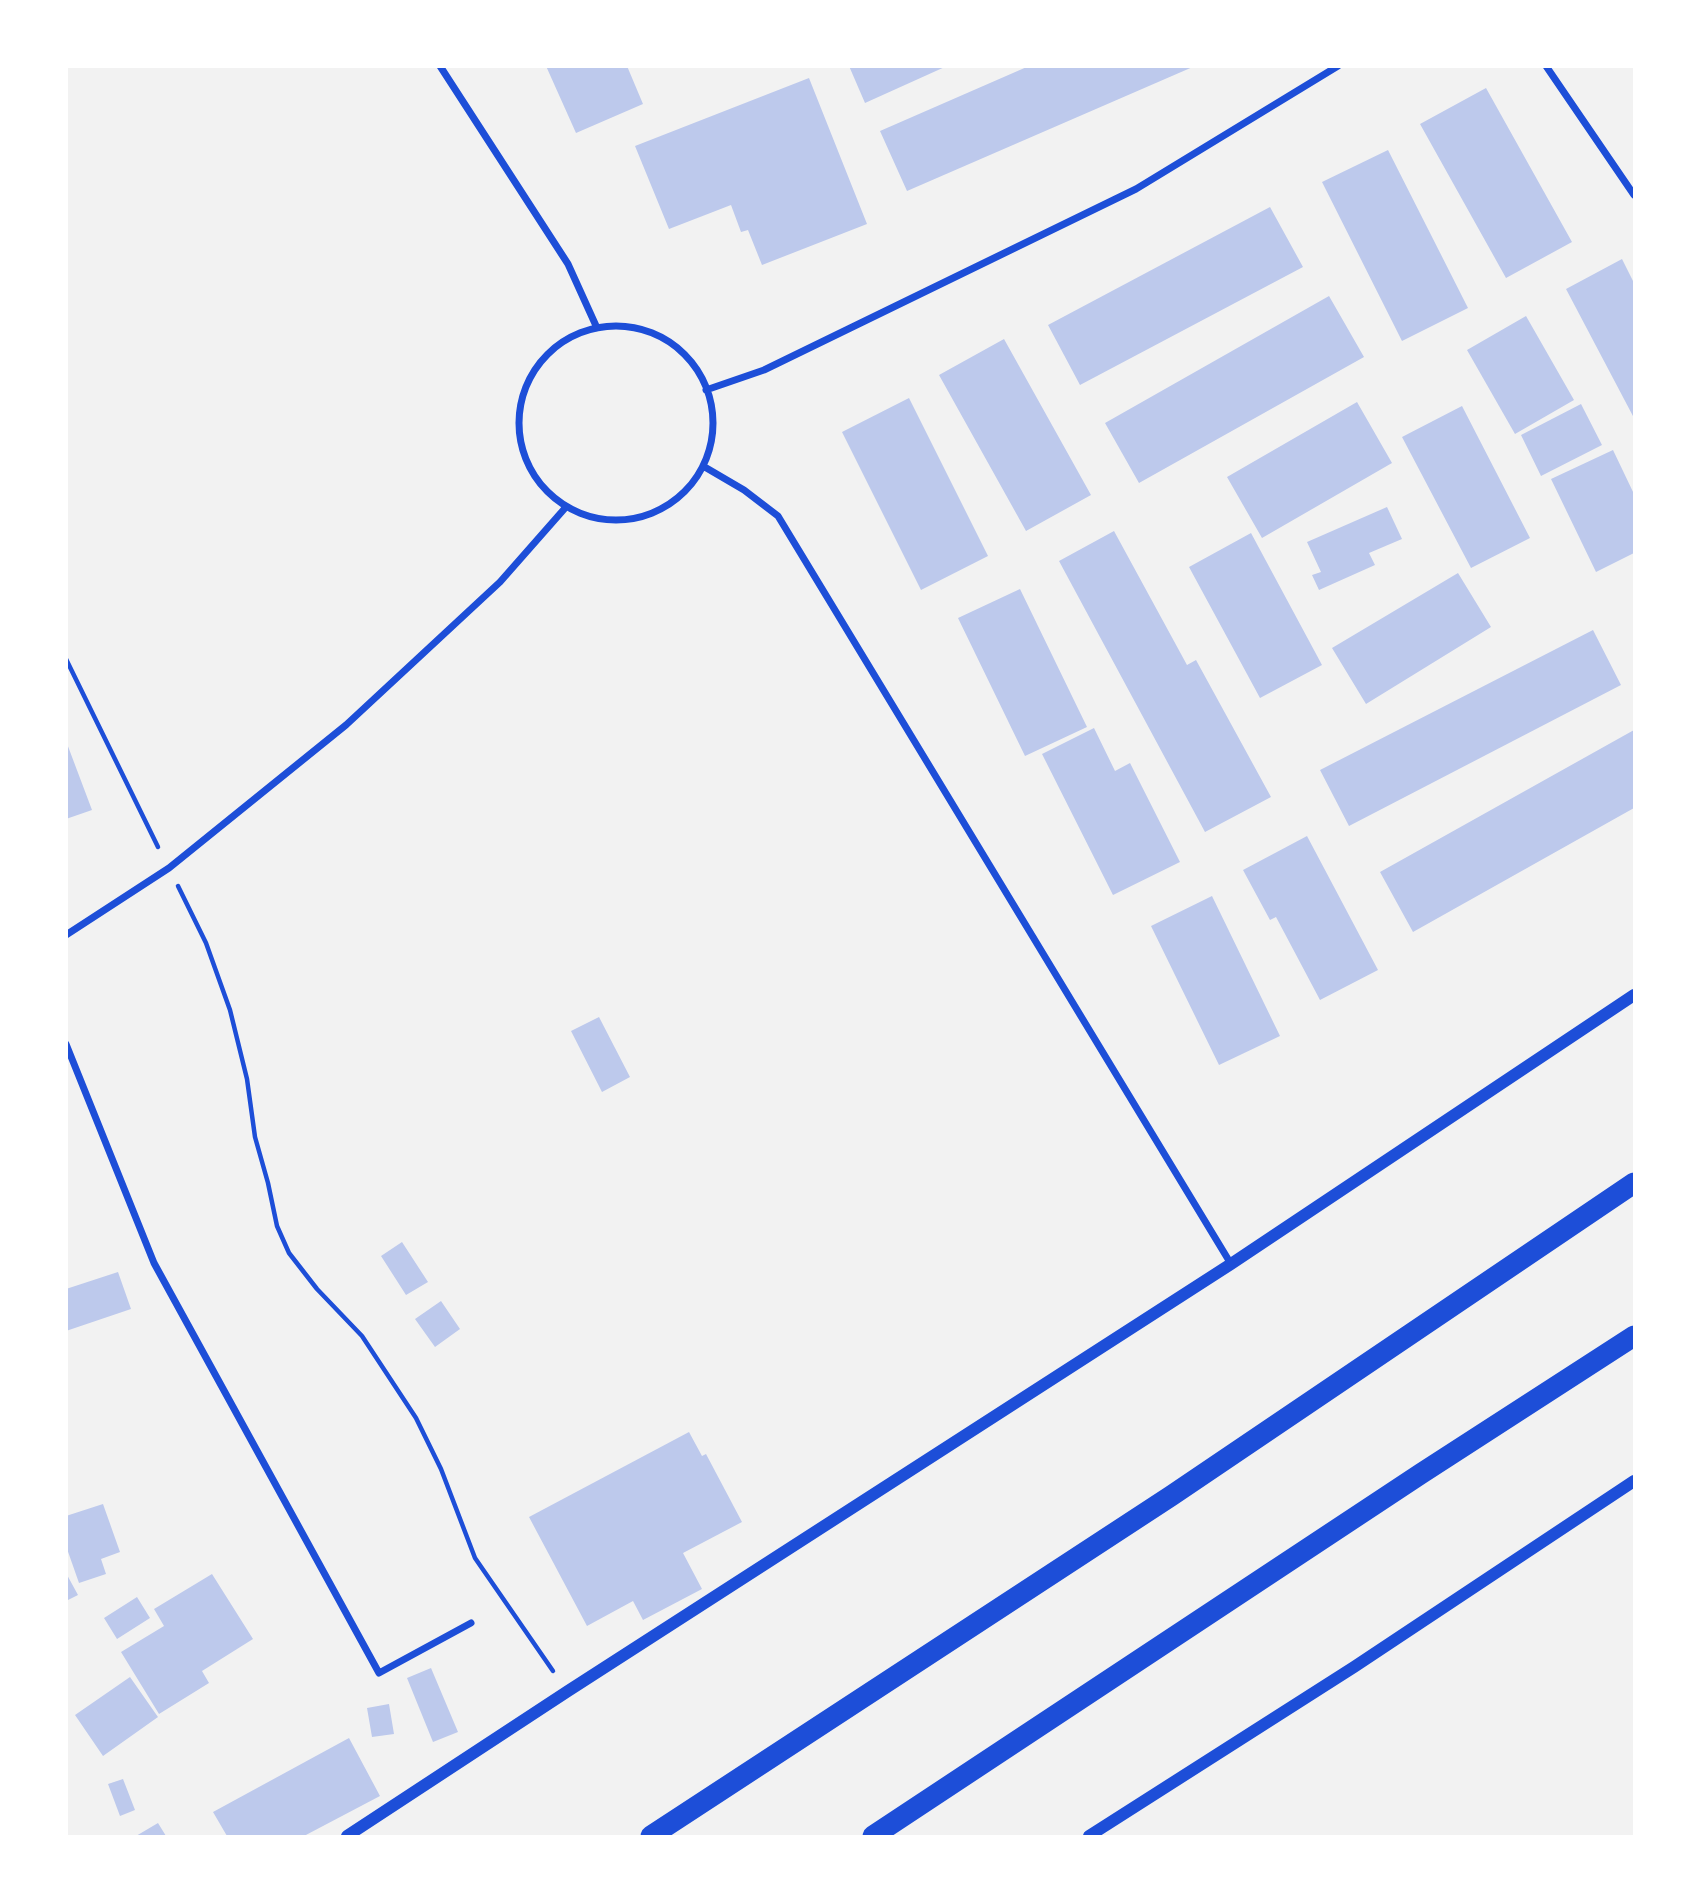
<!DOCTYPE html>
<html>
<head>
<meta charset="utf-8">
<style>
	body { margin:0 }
	#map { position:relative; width:1701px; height:1903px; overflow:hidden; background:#f2f2f2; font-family:Rubik,sans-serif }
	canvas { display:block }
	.frame { position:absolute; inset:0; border:68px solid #fff; pointer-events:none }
</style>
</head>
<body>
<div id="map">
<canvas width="1701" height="1903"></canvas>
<div class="frame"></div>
</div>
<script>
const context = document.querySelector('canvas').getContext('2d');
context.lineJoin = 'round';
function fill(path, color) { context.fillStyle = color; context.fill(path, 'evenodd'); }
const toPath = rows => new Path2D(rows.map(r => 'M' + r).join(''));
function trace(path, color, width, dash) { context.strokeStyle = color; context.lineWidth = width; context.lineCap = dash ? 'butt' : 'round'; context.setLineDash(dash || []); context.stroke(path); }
fill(toPath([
	[546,66,627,66,643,104,576,133],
	[849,66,947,66,865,103],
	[1029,66,1195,66,907,191,880,131],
	[809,78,867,224,762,265,748,230,741,232,731,205,669,229,635,146],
	[1486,88,1572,242,1506,278,1420,124],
	[1388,150,1468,308,1402,341,1322,182],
	[1270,207,1303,267,1080,385,1048,325],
	[1622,259,1634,283,1634,418,1566,289],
	[1329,296,1364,357,1139,483,1105,423],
	[1526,316,1574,400,1515,434,1467,350],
	[1004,339,1091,495,1026,531,939,375],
	[909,398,988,556,921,590,842,432],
	[1357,402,1392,463,1262,538,1227,477],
	[1581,404,1602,445,1541,476,1521,435],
	[1462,406,1530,538,1471,568,1402,437],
	[1613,450,1634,494,1634,553,1596,572,1551,479],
	[1387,507,1402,539,1369,553,1375,565,1319,590,1312,575,1321,572,1307,542],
	[1114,531,1187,665,1196,660,1271,797,1205,832,1059,561],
	[1251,533,1322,665,1260,698,1189,567],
	[1458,573,1491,627,1366,704,1332,648],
	[1020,589,1087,727,1025,756,958,618],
	[1593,630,1621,685,1349,826,1320,770],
	[1094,728,1115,771,1130,763,1180,862,1113,895,1042,754],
	[1634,730,1634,808,1413,932,1380,872],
	[66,741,92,810,66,819],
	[1307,836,1378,970,1320,1000,1276,917,1270,920,1243,870],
	[1212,896,1280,1036,1219,1065,1151,926],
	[599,1017,630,1077,602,1092,571,1031],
	[402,1242,428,1282,406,1295,381,1256],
	[118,1272,131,1309,66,1331,66,1289],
	[441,1301,460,1329,435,1347,415,1319],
	[689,1432,702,1456,706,1454,742,1522,683,1553,702,1589,643,1620,633,1601,587,1626,529,1517],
	[103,1504,120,1552,101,1559,106,1574,79,1583,66,1546,66,1516],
	[66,1573,78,1595,66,1601],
	[212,1574,253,1639,202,1671,209,1683,159,1714,121,1652,164,1626,154,1609],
	[137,1597,150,1618,117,1639,104,1618],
	[431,1668,458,1732,433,1742,407,1678],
	[130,1677,158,1717,103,1756,75,1715],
	[389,1704,394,1734,372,1737,367,1708],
	[349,1738,380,1796,304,1836,227,1836,213,1812],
	[123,1779,135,1810,120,1816,108,1784],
	[158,1823,166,1836,136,1836]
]), '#bdc9ec');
trace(toPath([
	[66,659,158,847],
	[178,886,206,943,230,1010,247,1079,255,1137,268,1183,277,1226,289,1253,317,1289,362,1336,416,1418,441,1469,475,1558,553,1671]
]), '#1d4ed8', 4.5);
trace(toPath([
	[440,66,568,264,597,328],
	[1546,66,1634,195],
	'519 423a97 97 0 1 1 194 0a97 97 0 1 1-194 0Z',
	[706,390,764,370,1136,189,1338,66],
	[703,466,744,490,778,516,1231,1264],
	[66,935,169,868,346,725,500,582,566,507],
	[66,1044,154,1263,379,1673,471,1623]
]), '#1d4ed8', 7);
trace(toPath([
	[347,1836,568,1691,1231,1264,1634,995],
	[1089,1836,1354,1667,1634,1481]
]), '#1d4ed8', 12);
trace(toPath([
	[651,1836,1171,1496,1634,1183],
	[873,1836,1422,1473,1634,1336]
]), '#1d4ed8', 21);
</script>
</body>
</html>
